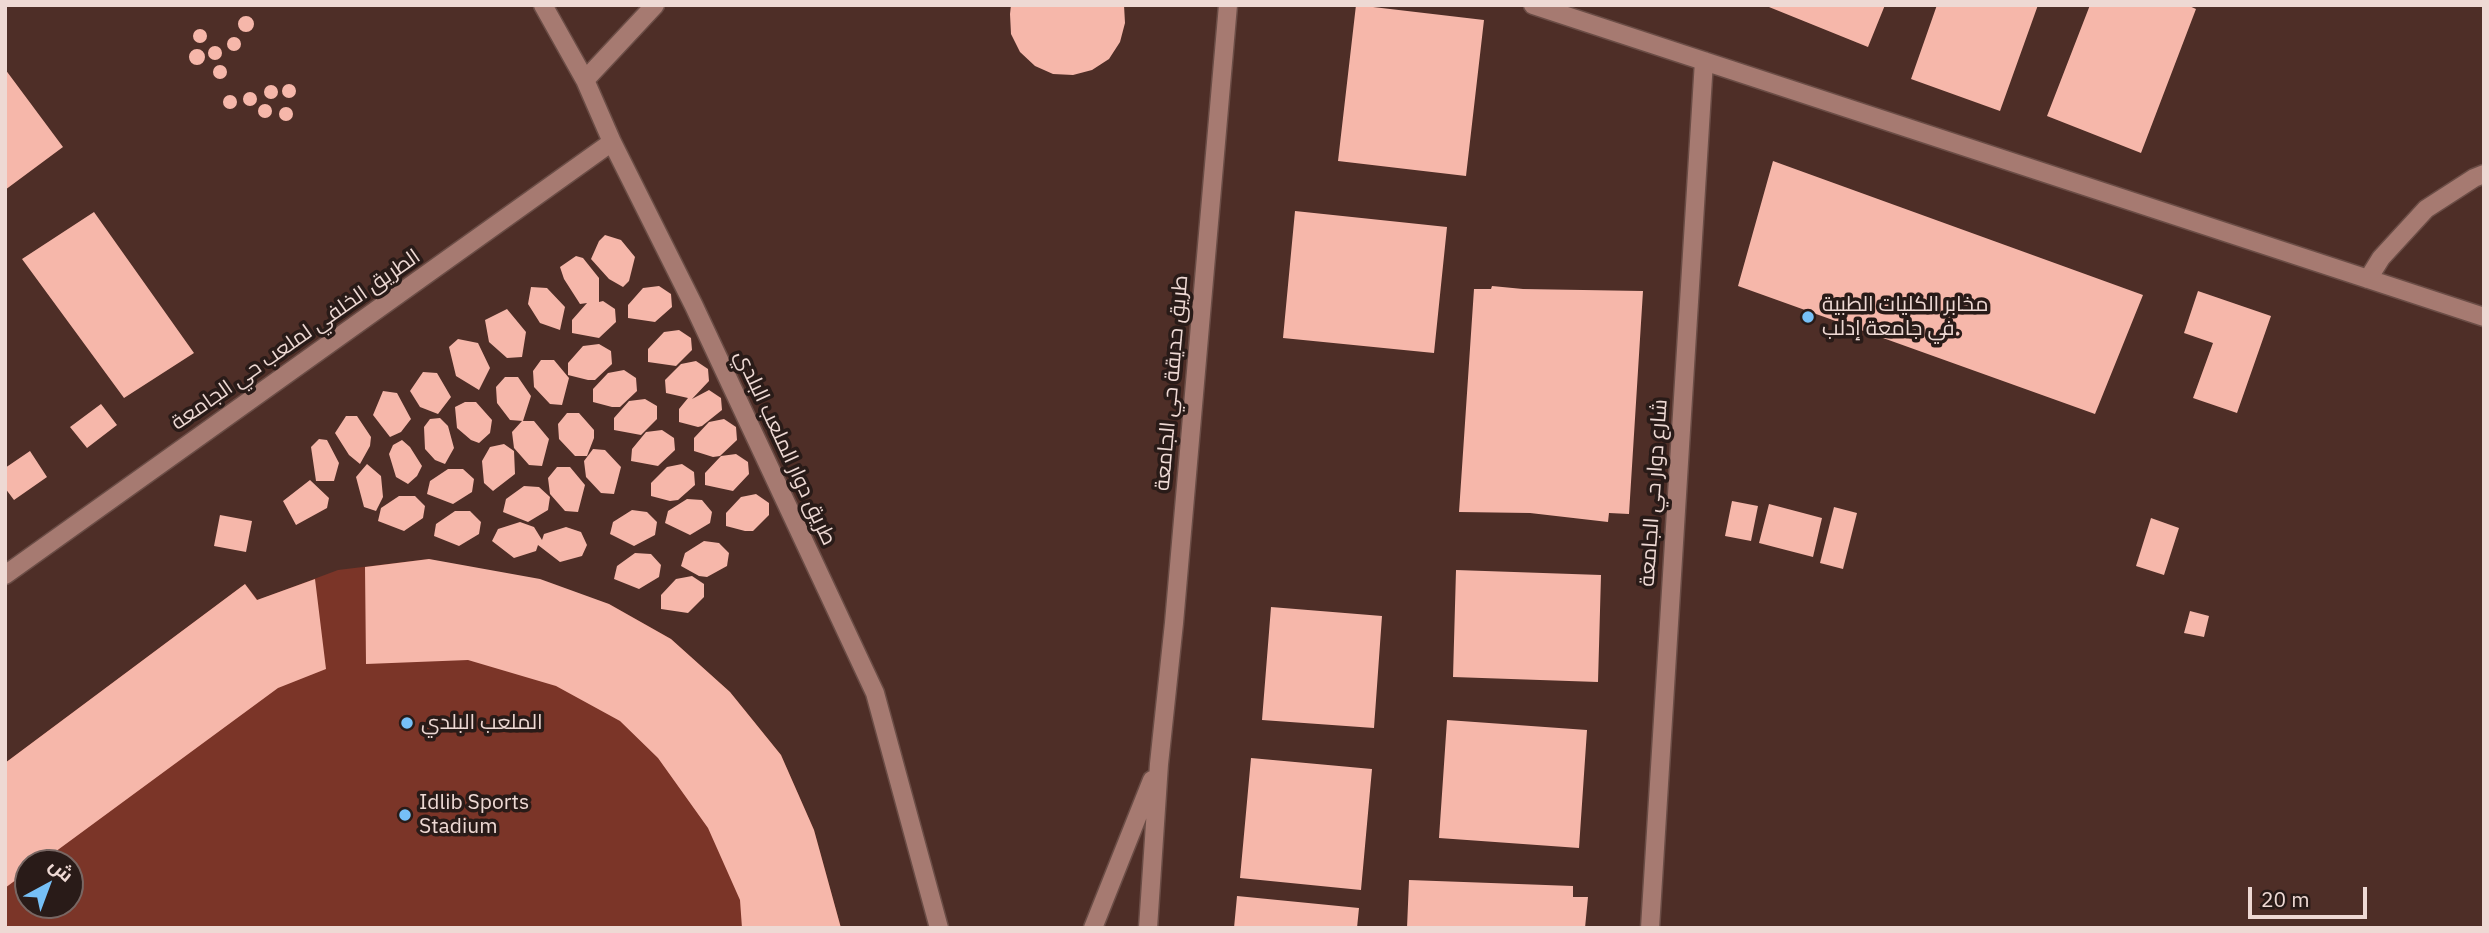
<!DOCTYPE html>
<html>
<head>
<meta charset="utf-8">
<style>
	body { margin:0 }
	#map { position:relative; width:2489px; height:933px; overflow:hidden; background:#4e2e27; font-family:"IBM Plex Sans",Cairo,sans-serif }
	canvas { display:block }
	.frame { position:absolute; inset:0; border:7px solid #eed9d4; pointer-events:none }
	.north { position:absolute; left:14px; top:849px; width:70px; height:70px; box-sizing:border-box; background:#291b18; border:2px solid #786763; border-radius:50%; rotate:41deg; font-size:19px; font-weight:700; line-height:28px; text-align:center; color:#eed9d4 }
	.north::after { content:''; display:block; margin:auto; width:24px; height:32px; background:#76c0f7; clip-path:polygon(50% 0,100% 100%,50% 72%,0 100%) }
	.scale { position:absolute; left:2248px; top:887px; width:119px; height:32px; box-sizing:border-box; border:4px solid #eed9d4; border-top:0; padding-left:9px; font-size:21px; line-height:24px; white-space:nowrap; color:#eed9d4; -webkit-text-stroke:5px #291b18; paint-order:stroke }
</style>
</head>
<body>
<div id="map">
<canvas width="2489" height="933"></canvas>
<div class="frame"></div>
<div class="north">ش</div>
<div class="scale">20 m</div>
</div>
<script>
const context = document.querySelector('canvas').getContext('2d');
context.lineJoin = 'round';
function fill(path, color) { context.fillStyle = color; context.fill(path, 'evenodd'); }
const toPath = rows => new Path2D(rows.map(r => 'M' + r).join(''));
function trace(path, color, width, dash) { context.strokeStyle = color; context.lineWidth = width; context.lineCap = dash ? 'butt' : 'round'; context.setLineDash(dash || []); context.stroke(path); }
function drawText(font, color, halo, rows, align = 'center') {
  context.font = font + ' "IBM Plex Sans",Cairo,sans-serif'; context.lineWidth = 7; context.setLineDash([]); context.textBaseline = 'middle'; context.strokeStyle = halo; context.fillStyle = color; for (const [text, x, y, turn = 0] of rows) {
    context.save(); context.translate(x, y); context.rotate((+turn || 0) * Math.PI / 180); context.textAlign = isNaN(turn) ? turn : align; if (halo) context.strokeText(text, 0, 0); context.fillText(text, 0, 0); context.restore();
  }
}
fill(toPath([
	[429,559,609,604,671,639,730,692,781,755,814,830,841,928,5,928,5,763,245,584,258,600,338,570],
	[28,863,70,863,70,905,28,905]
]), '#7b3528');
fill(toPath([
	[1011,5,1124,5,1125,23,1120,42,1109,59,1092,70,1073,75,1053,74,1035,66,1020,52,1011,34,1010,14],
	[1356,5,1484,20,1466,176,1338,161],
	[1764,5,1885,5,1868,47],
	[1937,5,2038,5,2000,111,1911,79],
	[2090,5,2187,5,2196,9,2141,153,2047,116],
	'238 24a8 8 0 1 1 16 0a8 8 0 1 1-16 0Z',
	'193 36a7 7 0 1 1 14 0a7 7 0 1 1-14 0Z',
	'227 44a7 7 0 1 1 14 0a7 7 0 1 1-14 0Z',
	'208 53a7 7 0 1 1 14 0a7 7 0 1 1-14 0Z',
	'189 57a8 8 0 1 1 16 0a8 8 0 1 1-16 0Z',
	'213 72a7 7 0 1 1 14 0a7 7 0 1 1-14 0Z',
	[5,69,63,147,5,190],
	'282 91a7 7 0 1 1 14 0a7 7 0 1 1-14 0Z',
	'264 92a7 7 0 1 1 14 0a7 7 0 1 1-14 0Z',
	'243 99a7 7 0 1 1 14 0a7 7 0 1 1-14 0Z',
	'223 102a7 7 0 1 1 14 0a7 7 0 1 1-14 0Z',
	'258 111a7 7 0 1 1 14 0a7 7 0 1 1-14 0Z',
	'279 114a7 7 0 1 1 14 0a7 7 0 1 1-14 0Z',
	[1773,161,2143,295,2095,414,1738,286],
	[1295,211,1447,227,1434,353,1283,338],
	[94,212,194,353,124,398,22,259],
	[605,235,621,240,635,257,629,281,623,287,609,279,591,259,599,241],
	[576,256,583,258,599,278,599,302,603,301,615,309,616,322,599,338,572,333,572,320,587,303,580,304,564,279,560,267],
	[659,286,671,294,672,307,655,322,628,318,628,305,643,288],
	[1492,286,1523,289,1643,291,1629,514,1609,513,1608,522,1530,513,1459,512,1474,289,1491,289],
	[531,287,547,288,565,307,560,330,540,323,528,304],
	[2198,291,2271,316,2237,413,2193,398,2213,343,2184,333],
	[507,309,526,332,522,357,507,358,489,342,485,320],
	[679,330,691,338,692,350,676,366,648,362,648,349,664,332],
	[458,339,478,343,490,368,479,390,456,376,449,347],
	[599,344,611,351,612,364,595,380,588,380,568,375,568,363,583,346],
	[541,360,554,360,569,378,562,405,550,404,534,387,533,371],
	[696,361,708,369,709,381,692,399,709,390,721,398,722,410,702,426,698,427,679,422,679,409,688,398,666,393,665,380,681,364],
	[624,370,636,378,637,391,620,407,612,407,593,402,593,389,608,373],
	[423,372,437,373,451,397,438,414,420,407,410,391],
	[505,377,518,377,531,396,523,421,510,420,497,403,496,387],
	[383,391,397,393,411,419,401,432,390,437,373,415],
	[645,399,657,406,657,419,641,435,614,430,614,418,629,401],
	[465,402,476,402,492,420,490,433,479,443,471,440,457,428,455,407],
	[101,404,117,425,87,448,70,427],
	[567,413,579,413,594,430,594,438,587,456,575,456,559,439,558,424],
	[346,416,357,416,371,437,370,446,360,464,349,455,335,433],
	[440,418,448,426,454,448,445,464,435,460,425,449,424,427,430,419],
	[724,419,736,427,737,440,720,456,713,457,694,451,694,438,709,422],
	[522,421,534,421,549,439,542,466,529,465,514,448,512,432],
	[662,430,674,438,675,450,658,466,631,461,632,449,646,432],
	[319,439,327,440,339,463,334,481,316,481,311,447],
	[402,440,410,447,422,466,417,476,408,484,396,477,389,454,393,445],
	[504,444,514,451,515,474,493,491,484,483,482,461,490,447],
	[593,449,605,450,621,467,614,494,601,493,586,477,584,461],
	[30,451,47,477,14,500,5,488,5,468],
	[736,454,748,462,749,474,733,491,705,485,705,473,721,456],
	[367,464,381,476,383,497,376,511,364,507,356,477],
	[682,464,694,472,695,485,678,500,670,501,651,496,651,483,667,467],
	[557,467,570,467,585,485,578,512,565,511,550,494,548,478],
	[448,469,463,469,474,479,472,492,453,504,427,494,430,481],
	[310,480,329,498,327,508,296,525,283,501],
	[524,486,539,487,550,497,548,510,528,522,503,512,506,499],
	[756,494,769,503,769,515,753,531,745,531,726,526,726,513,741,497],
	[399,496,415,496,425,506,423,518,404,531,378,521,381,508],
	[687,499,702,500,712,512,710,523,690,535,665,523,668,511],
	[1732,501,1758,506,1751,541,1725,536],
	[1769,504,1822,518,1813,557,1759,543],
	[1834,507,1857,513,1843,569,1820,563],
	[632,510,647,512,657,522,655,535,634,546,610,534,613,522],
	[455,511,470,511,481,522,479,534,459,546,434,536,436,524],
	[220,515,252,521,246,552,214,546],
	[2151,518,2179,528,2164,575,2136,566],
	[520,522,534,527,542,540,544,534,566,527,581,532,587,545,582,556,560,562,538,545,536,551,514,558,492,541,498,529],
	[704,541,719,543,729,553,727,566,707,577,699,576,681,566,685,553],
	[635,553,651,554,661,565,659,577,639,589,614,579,617,566],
	[429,559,540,579,609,604,671,639,730,692,781,755,814,830,841,928,742,928,740,900,708,828,658,758,620,721,556,686,468,660,366,664,365,567],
	[1456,570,1601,575,1598,682,1453,677],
	[692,576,704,584,704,597,688,613,661,609,661,595,676,579],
	[315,579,326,669,278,688,40,863,28,863,28,871,5,888,5,763,245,584,257,600],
	[1271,607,1382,616,1374,728,1262,720],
	[2190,611,2209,616,2204,637,2184,633],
	[1447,720,1587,730,1579,848,1439,838],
	[1251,758,1372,769,1361,890,1240,878],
	[1409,880,1573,886,1573,897,1588,897,1585,928,1407,928],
	[1237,896,1359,908,1357,928,1234,928]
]), '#f6b7aa');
const minor = toPath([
	[543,5,585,80,612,142,694,306,875,693,939,928],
	[1533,5,2484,317],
	[585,80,655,5],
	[2368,279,2381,258,2426,209,2474,178,2484,174],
	[5,575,612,142],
	[1093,928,1152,780],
	[1148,928,1159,764,1174,623,1228,5],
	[1650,928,1704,61]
]);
trace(minor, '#6b4d46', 21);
trace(minor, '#a67a71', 18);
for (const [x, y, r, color] of [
	[1808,317,7,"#76c0f7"],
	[407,723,7,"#76c0f7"],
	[405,815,7,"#76c0f7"]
]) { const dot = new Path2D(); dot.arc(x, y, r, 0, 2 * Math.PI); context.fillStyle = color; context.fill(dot); trace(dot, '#291b18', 2.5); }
drawText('21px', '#eed9d4', '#291b18', [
	["مخابر الكليات الطبية",1822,305],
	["في جامعة إدلب.",1822,329],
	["الملعب البلدي",421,723],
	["Idlib Sports",419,803],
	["Stadium",419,827]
], 'left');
drawText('21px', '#eed9d4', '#291b18', [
	["الطريق الخلفي لملعب حي الجامعة",296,340,-35],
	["طريق حديقة حي الجامعة",1172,383,-85],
	["طريق دوار الملعب البلدي",785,448,65],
	["شارع دوار حي الجامعة",1654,493,-86]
]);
</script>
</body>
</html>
